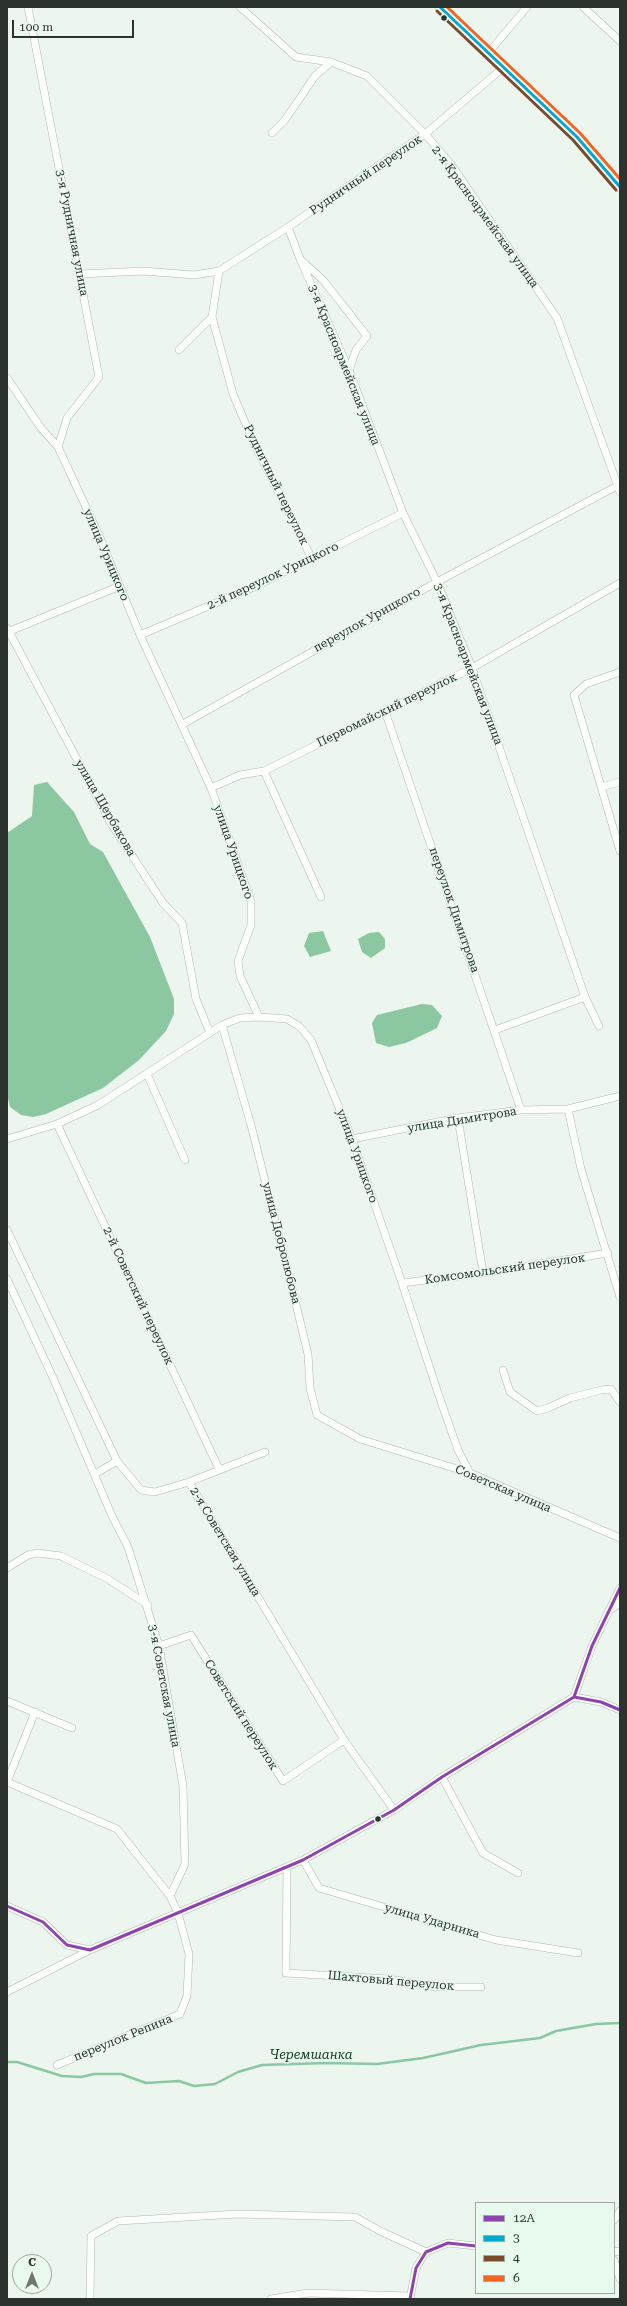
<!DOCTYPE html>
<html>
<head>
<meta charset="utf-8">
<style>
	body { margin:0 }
	#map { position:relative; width:627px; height:2306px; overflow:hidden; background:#ecf5ee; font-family:"Roboto Serif",serif }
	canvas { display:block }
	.frame { position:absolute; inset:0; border:8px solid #2c322e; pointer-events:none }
	.legend { position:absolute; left:475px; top:2202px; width:140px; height:92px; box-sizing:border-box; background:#e8f9ed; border:1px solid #9da9a1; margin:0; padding:5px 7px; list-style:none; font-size:12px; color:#2c322e }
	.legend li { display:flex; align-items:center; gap:8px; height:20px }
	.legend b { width:20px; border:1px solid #9da9a1 }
	.north { position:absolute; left:12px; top:2254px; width:40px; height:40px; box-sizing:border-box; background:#e8f9ed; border:1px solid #9da9a1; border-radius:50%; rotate:0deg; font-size:11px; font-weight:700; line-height:16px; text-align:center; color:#2c322e }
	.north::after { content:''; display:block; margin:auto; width:14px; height:18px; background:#6f7671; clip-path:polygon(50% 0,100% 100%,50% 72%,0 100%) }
	.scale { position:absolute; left:12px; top:20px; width:122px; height:18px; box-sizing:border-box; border:2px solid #2c322e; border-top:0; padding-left:5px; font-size:12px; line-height:14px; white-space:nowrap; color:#2c322e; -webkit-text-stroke:3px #e8f9ed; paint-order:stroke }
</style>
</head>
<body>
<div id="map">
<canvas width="627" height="2306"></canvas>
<div class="frame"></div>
<ul class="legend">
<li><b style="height:5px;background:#8e44ad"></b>12А</li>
<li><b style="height:5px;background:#00a9ce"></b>3</li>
<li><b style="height:5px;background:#7a4b2a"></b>4</li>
<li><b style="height:5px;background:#f26522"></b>6</li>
</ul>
<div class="north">С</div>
<div class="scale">100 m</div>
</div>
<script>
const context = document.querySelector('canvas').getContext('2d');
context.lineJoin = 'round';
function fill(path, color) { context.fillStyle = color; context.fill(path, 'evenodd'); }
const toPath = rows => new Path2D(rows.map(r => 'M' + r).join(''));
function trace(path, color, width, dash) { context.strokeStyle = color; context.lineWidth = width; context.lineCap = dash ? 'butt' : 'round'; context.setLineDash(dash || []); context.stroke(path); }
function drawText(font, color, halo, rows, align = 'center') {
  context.font = font + ' "Roboto Serif",serif'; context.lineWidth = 3; context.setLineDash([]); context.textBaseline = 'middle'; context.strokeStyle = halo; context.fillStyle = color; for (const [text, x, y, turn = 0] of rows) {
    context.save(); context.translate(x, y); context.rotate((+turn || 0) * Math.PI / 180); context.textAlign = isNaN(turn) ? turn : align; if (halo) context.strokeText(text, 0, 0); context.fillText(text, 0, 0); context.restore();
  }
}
fill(toPath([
	[47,782,74,812,90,844,103,852,150,937,174,999,174,1014,166,1031,139,1060,103,1088,46,1114,33,1117,21,1115,10,1107,7,1094,7,833,32,816,34,785],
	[323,931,331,951,310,957,304,946,309,933],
	[379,932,385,939,385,948,371,958,362,952,358,939,369,933],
	[422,1004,432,1005,442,1016,437,1028,406,1043,389,1047,376,1043,372,1023,377,1015]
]), '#8bc7a1');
trace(toPath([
	[7,2062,17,2062,62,2076,81,2077,94,2074,121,2074,146,2083,179,2081,194,2086,215,2084,238,2072,262,2065,326,2063,377,2064,423,2058,481,2045,540,2038,556,2031,596,2024,620,2023]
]), '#8bc7a1', 2.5);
const minor = toPath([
	[28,7,99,377,67,418,58,447],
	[240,7,296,57,331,62,367,76,425,134,450,163,557,318,620,492],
	[583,7,620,41],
	[489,52,527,7],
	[272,133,285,120,315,76,331,62],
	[288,227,300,259,349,370,403,513,437,582,472,668,585,997,495,1030],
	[301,260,323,280,367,336,356,350,349,370],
	[219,271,212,317,233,394,253,441,312,559],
	[81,274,143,271,194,275,219,271,288,227,425,134,504,67],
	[179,350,212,317],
	[7,378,41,428,58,447,98,533,140,635,211,788,251,901,251,925,238,961,240,976,259,1017,287,1019,299,1026,311,1040,352,1139,402,1283,438,1393,458,1450,470,1473],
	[7,628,112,825,163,903,182,923,196,999,210,1033],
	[7,634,10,631,120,586],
	[140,635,256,586,403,513],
	[620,672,586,684,574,695,620,851],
	[385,711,521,1110],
	[183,724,437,582,617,486],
	[264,771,321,897],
	[601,787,620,782],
	[211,788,240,775,264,771,472,668,620,583],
	[585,997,599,1026],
	[222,1025,251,1125,294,1296,308,1354,310,1388,317,1415,360,1439,470,1473,620,1538],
	[147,1074,185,1160],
	[568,1109,581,1169,620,1297],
	[458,1118,483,1273],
	[57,1124,219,1469],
	[7,1139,57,1124,98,1105,222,1025,240,1018,259,1017],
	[352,1139,458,1118,521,1110,568,1109,620,1096],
	[7,1230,117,1461,141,1490,155,1492,189,1482,344,1740,394,1810],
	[7,1279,54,1380,112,1516,128,1547,159,1646,183,1786,185,1864,170,1896],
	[402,1283,483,1273,608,1253],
	[503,1370,510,1392,537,1411,548,1408,570,1398,601,1390,611,1389,620,1402],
	[95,1474,117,1461],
	[189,1482,265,1452],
	[7,1568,28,1555,37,1553,61,1556,108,1579,148,1605],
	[609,1611,620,1603],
	[159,1646,191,1635,283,1781,344,1740],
	[574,1697,592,1646,620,1588],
	[7,1701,72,1728],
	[442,1777,483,1853,518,1873],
	[7,1782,117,1829,170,1896,178,1913,189,1954,187,1996,180,2014,57,2065],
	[7,1782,35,1712],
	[303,1860,319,1888,496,1940,578,1953],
	[287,1867,286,1973,389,1979,435,1987,481,1987],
	[7,1906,43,1922,67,1945,90,1950],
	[7,1992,90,1950,303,1860,394,1810,442,1777,574,1697,601,1702,620,1710],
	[614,2220,620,2211],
	[614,2252,620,2251],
	[614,2260,620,2279],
	[90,2299,91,2236,118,2221,238,2214,355,2217,380,2231,426,2252],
	[271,2299,307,2293,410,2296],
	[410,2299,416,2268,426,2252,448,2243,476,2246]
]);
const secondary = toPath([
	[440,7,577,137,620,187]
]);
trace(minor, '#b1b7b3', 8);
trace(secondary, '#b1b7b3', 11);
trace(minor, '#fcfefc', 7);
trace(secondary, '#f8f6f7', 10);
trace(toPath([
	[574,1697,592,1646,620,1588],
	[7,1906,43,1922,67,1945,90,1950,303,1860,394,1810,442,1777,574,1697,601,1702,620,1710],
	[410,2299,416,2268,426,2252,448,2243,476,2246]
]), '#8e44ad', 3);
trace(toPath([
	[440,7,577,137,620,187]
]), '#00a9ce', 3);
trace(toPath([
	[437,11,573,140,616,190]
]), '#7a4b2a', 3);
trace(toPath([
	[447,7,580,133,620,179]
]), '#f26522', 3);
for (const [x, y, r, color] of [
	[444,18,3.5,"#2c322e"],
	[378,1819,3.5,"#2c322e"]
]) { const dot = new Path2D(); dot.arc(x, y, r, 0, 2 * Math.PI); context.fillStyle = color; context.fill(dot); trace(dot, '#e8f9ed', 1.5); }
drawText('12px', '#2c322e', '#e8f9ed', [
	["Рудничный переулок",366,175,-34],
	["2-я Красноармейская улица",485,217,54],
	["3-я Рудничная улица",72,233,79],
	["3-я Красноармейская улица",344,365,68],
	["Рудничный переулок",276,485,64],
	["улица Урицкого",106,555,67],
	["2-й переулок Урицкого",273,576,-25],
	["переулок Урицкого",367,620,-29],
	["3-я Красноармейская улица",468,664,69],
	["Первомайский переулок",387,710,-26],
	["улица Щербакова",105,808,60],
	["улица Урицкого",233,852,71],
	["переулок Димитрова",454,910,71],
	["улица Димитрова",462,1120,-9],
	["улица Урицкого",357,1156,70],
	["улица Добролюбова",281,1243,76],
	["Комсомольский переулок",505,1269,-8],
	["2-й Советский переулок",138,1296,65],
	["Советская улица",503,1489,23],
	["2-я Советская улица",225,1542,59],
	["3-я Советская улица",164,1686,79],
	["Советский переулок",241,1715,58],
	["улица Ударника",432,1921,16],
	["Шахтовый переулок",391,1981,5],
	["переулок Репина",123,2038,-22]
]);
drawText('italic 13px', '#133621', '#e8f9ed', [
	["Черемшанка",311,2055]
]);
</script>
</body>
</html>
